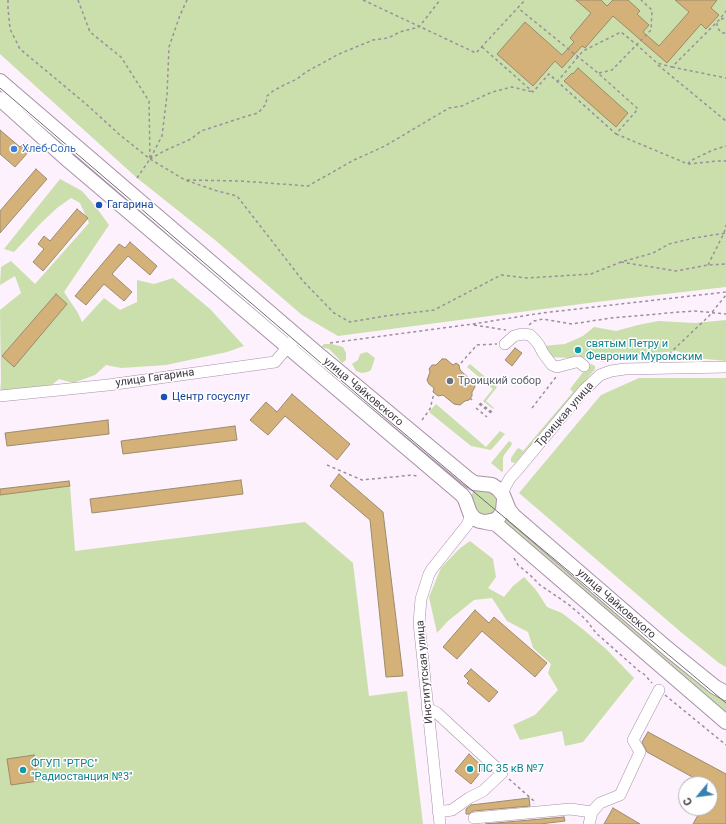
<!DOCTYPE html>
<html>
<head>
<meta charset="utf-8">
<style>
	body { margin:0 }
	#map { position:relative; width:726px; height:824px; overflow:hidden; background:#fcf1fc; font-family:Roboto,sans-serif }
	canvas { display:block }
	.north { position:absolute; left:678px; top:776px; width:40px; height:40px; box-sizing:border-box; background:#fff; border:1px solid #b3afb4; border-radius:50%; rotate:241deg; font-size:11px; font-weight:700; line-height:16px; text-align:center; color:#423843 }
	.north::after { content:''; display:block; margin:auto; width:14px; height:18px; background:#3581b4; clip-path:polygon(50% 0,100% 100%,50% 72%,0 100%) }
</style>
</head>
<body>
<div id="map">
<canvas width="726" height="824"></canvas>
<div class="north">С</div>
</div>
<script>
const context = document.querySelector('canvas').getContext('2d');
context.lineJoin = 'round';
function fill(path, color) { context.fillStyle = color; context.fill(path, 'evenodd'); }
const toPath = rows => new Path2D(rows.map(r => 'M' + r).join(''));
function trace(path, color, width, dash) { context.strokeStyle = color; context.lineWidth = width; context.lineCap = dash ? 'butt' : 'round'; context.setLineDash(dash || []); context.stroke(path); }
function drawText(font, color, halo, rows, align = 'center') {
  context.font = font + ' Roboto,sans-serif'; context.lineWidth = 3; context.setLineDash([]); context.textBaseline = 'middle'; context.strokeStyle = halo; context.fillStyle = color; for (const [text, x, y, turn = 0] of rows) {
    context.save(); context.translate(x, y); context.rotate((+turn || 0) * Math.PI / 180); context.textAlign = isNaN(turn) ? turn : align; if (halo) context.strokeText(text, 0, 0); context.fillText(text, 0, 0); context.restore();
  }
}
fill(toPath([
	[0,0,726,0,726,287,596,302,338,336,302,315,215,240,137,178,0,54],
	[60,179,82,191,96,207,109,225,64,292,78,313,82,322,104,298,120,310,137,302,137,280,154,284,173,278,210,309,244,346,227,352,166,365,121,368,106,365,95,375,73,383,59,379,48,388,28,392,19,388,0,395,1,381,0,310,21,293,15,276,0,285,1,267,11,261,35,284,89,223,80,203,71,198,57,208,42,222,14,252,4,249],
	[726,320,726,361,695,358,677,351,623,356,573,358,546,357,543,346,565,344,583,336,594,327,616,331,638,325,658,321,695,323],
	[324,344,332,344,343,347,346,353,346,360,342,363,336,356,329,349,321,347],
	[367,352,375,358,371,370,368,372,362,373,356,371,352,364,358,360,360,354],
	[318,357,470,485,465,491,314,362],
	[470,364,497,387,486,401,494,408,493,409,483,401,493,389,467,367],
	[591,364,595,366,595,369,515,463,511,462,511,458,517,449,519,448,523,451,573,392,570,389,587,367],
	[639,378,726,378,726,667,719,663,682,633,519,493,601,395],
	[436,404,486,447,500,431,505,434,491,450,471,446,429,412],
	[509,441,512,443,511,446,504,455,503,458,503,471,502,472,491,463],
	[70,486,75,551,305,522,353,563,369,696,407,691,423,824,0,824,0,495],
	[491,487,502,507,483,520,478,518,470,497,473,492,477,489],
	[507,515,726,698,726,716,501,521],
	[470,541,493,559,496,577,488,588,504,597,513,586,524,577,536,590,547,607,562,613,585,631,606,649,634,678,583,742,565,746,562,731,520,740,513,725,535,715,558,690,548,673,551,664,533,648,528,632,507,621,492,598,474,600,448,621,437,633,429,597,441,568,459,549]
]), '#cadfab');
const building = toPath([
	[576,0,601,0,607,6,613,0,628,0,640,11,637,14,649,25,643,32,659,46,689,12,675,0,717,0,711,8,719,15,706,29,701,24,667,63,613,16,585,48,582,46,562,68,555,61,533,86,497,54,525,22,562,55,574,42,570,38,591,13,576,0],
	[578,68,628,113,616,127,564,81,572,73,573,74,578,68],
	[0,130,20,147,24,143,31,149,15,167,0,154,0,130],
	[36,169,47,179,0,233,0,211,36,169],
	[77,209,88,218,43,271,33,262,44,249,38,244,44,236,50,241,77,209],
	[130,242,157,266,150,275,128,256,112,274,132,292,124,301,104,284,86,305,75,296,119,244,125,248,130,242],
	[56,294,67,304,14,367,2,356,56,294],
	[515,348,522,353,512,366,505,360,515,348],
	[442,359,446,359,453,365,456,363,459,365,460,370,474,383,475,387,472,392,472,396,469,400,465,401,460,405,454,404,443,395,438,396,433,392,434,388,429,384,427,380,430,372,429,369,432,365,436,365,442,359],
	[292,394,350,444,337,460,285,416,268,435,250,420,266,402,277,412,292,394],
	[108,420,109,434,7,446,5,433,108,420],
	[235,426,237,440,123,454,121,441,235,426],
	[339,474,383,512,403,676,386,677,370,520,330,486,339,474],
	[241,480,243,494,92,513,90,499,241,480],
	[69,481,70,486,0,495,0,489,69,481],
	[475,610,489,623,494,617,547,663,535,677,482,631,457,659,443,647,475,610],
	[471,669,498,692,489,702,467,683,469,681,464,676,471,669],
	[648,732,726,774,726,824,693,824,702,808,710,808,710,793,713,788,710,787,710,784,705,784,647,752,642,742,648,732],
	[469,754,484,768,471,784,455,771,469,754],
	[34,755,38,781,11,785,7,759,34,755],
	[529,798,530,806,473,811,469,814,466,814,466,809,471,805,529,798],
	[613,808,640,824,604,824,613,808],
	[564,817,565,821,540,824,485,824,564,817]
]);
fill(building, '#d3b178');
trace(building, '#9c8b6e', 1);
const minor = toPath([
	[505,344,514,336,518,335,523,334,530,335,535,340,539,345,543,353,552,365,557,367,576,362,579,362,584,366],
	[0,396,108,385,275,362,297,336],
	[504,498,503,493,505,487,510,478,519,468,584,390,600,375,611,371,625,369,726,367],
	[427,708,437,713,502,773,483,791,469,798,452,810,438,812],
	[474,818,570,809,592,812],
	[440,824,419,623,421,599,429,574,432,569,467,525,470,518,469,511],
	[589,824,592,812,600,803,620,795,640,752,633,740,659,690]
]);
const major = toPath([
	[0,81,318,354,467,478,474,483,492,485,498,489,503,495,509,510,514,516,668,649,715,687,726,693],
	[0,99,69,161,462,495,465,499,470,513,475,519,480,521,485,522,495,520,499,517,503,510,504,500],
	[485,522,496,524,726,722]
]);
trace(minor, '#a890a9', 12);
trace(major, '#a890a9', 16);
trace(toPath([
	[8,0,8,8,10,29,20,49,86,104,120,135,150,159,185,180,214,190,237,196,303,281,334,313,350,322,385,316,434,310,501,275,527,278,591,274,621,262,653,253,669,244,694,238,726,233],
	[78,0,90,32,121,57,149,101,150,159],
	[363,0,476,53,525,0],
	[721,19,726,18],
	[717,23,717,27,720,31,722,33,726,33],
	[482,47,533,92,549,74,616,134,638,109,598,73,518,8],
	[658,65,726,121],
	[672,67,726,78],
	[599,73,612,70,651,30,652,10,641,0],
	[557,82,583,51,621,32,637,45,657,63,672,67,719,20,726,11],
	[616,134,688,164,690,161,713,150,726,146],
	[150,159,164,151,191,139,201,131,244,117,258,113,266,104,267,96,273,91,284,85,297,79,306,72,339,54,373,40,388,38,400,32,419,27,440,0],
	[688,164,718,161,726,161],
	[137,178,150,159,162,136,167,95,169,47,180,15,187,0],
	[187,180,241,181,308,186,354,160,385,146,449,108,462,106,492,92,512,87,533,92],
	[621,262,676,271,708,265,726,264],
	[708,265,724,233,726,225],
	[474,325,506,330],
	[529,325,534,321,543,319,572,324,611,318,680,312,695,311,726,314],
	[330,343,473,324,542,313,726,292],
	[658,358,669,354,709,316,726,295],
	[601,361,625,359],
	[461,363,477,345,497,344],
	[470,398,472,400],
	[480,403,492,412],
	[479,404,491,413],
	[476,408,487,417],
	[532,408,556,377],
	[422,420,430,409,433,397,436,394],
	[327,465,362,480,413,475,419,477],
	[514,558,518,565,530,575,540,585,568,604,582,616,587,621,596,633,639,671,645,675,652,683],
	[665,695,726,745],
	[509,779,534,801,534,804]
]), '#9a8f9a', 1.5, [3, 3]);
trace(minor, '#fff', 11);
trace(major, '#fff', 14);
trace(toPath([
	[0,88,363,399,726,703]
]), '#746a75', 1);
for (const [x, y, r, color] of [
	[14,149,4,"#3f7fe0"],
	[99,205,4,"#1a4fb4"],
	[578,350,4,"#0f9aa8"],
	[450,381,4,"#6b7280"],
	[164,397,4,"#1a4fb4"],
	[470,769,4,"#0f9aa8"],
	[23,770,4,"#0f9aa8"]
]) { const dot = new Path2D(); dot.arc(x, y, r, 0, 2 * Math.PI); context.fillStyle = color; context.fill(dot); trace(dot, '#fff', 1.5); }
drawText('11px', '#366cbe', '#fff', [
	["Хлеб-Соль",22,149]
], 'left');
drawText('11px', '#164399', '#fff', [
	["Гагарина",107,205],
	["Центр госуслуг",172,397]
], 'left');
drawText('11px', '#0d838f', '#fff', [
	["святым Петру и",586,344],
	["Февронии Муромским",586,357],
	["ФГУП \"РТРС\"",31,764],
	["\"Радиостанция №3\"",31,777],
	["ПС 35 кВ №7",478,769]
], 'left');
drawText('11px', '#423843', '#fff', [
	["улица Гагарина",155,378,-8],
	["улица Чайковского",363,392,40],
	["Троицкая улица",565,415,-49],
	["улица Чайковского",616,604,41],
	["Институтская улица",425,672,-95]
]);
drawText('11px', '#5b616d', '#fff', [
	["Троицкий собор",458,381]
], 'left');
</script>
</body>
</html>
